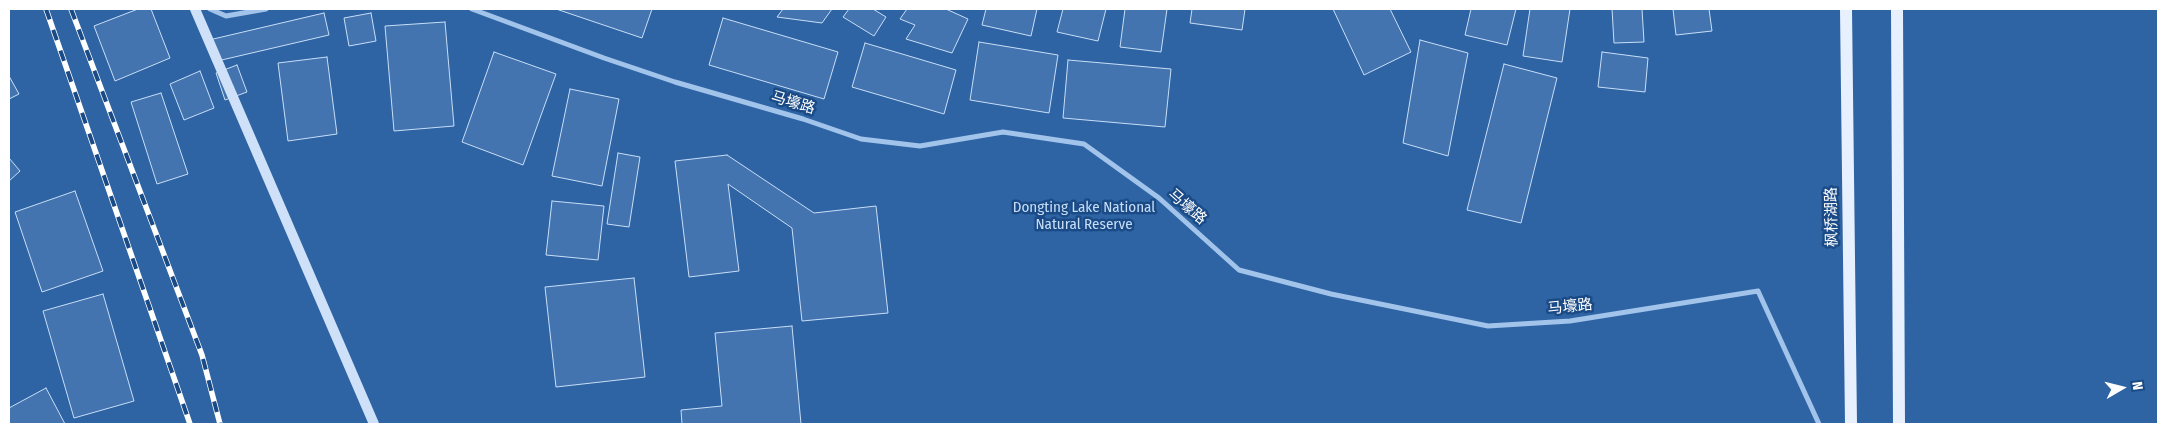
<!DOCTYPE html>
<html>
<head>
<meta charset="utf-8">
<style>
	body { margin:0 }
	#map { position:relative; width:2167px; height:433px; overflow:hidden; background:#1b4b86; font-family:"Fira Sans Condensed",sans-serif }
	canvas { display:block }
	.frame { position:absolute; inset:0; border:10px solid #fff; pointer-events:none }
	.north { position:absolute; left:2097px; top:363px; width:50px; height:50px; -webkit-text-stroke:4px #1b4b86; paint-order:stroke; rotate:82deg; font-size:14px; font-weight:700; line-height:20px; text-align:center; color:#fff }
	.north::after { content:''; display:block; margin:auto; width:18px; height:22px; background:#fff; clip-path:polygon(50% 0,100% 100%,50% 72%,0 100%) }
</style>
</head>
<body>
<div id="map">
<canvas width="2167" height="433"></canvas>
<div class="frame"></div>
<div class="north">N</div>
</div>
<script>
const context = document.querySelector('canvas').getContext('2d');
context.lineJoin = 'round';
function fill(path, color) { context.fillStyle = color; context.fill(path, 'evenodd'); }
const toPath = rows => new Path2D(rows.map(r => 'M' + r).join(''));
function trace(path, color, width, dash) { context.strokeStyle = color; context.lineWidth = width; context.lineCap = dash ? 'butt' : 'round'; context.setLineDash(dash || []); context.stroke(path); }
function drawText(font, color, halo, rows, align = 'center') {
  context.font = font + ' "Fira Sans Condensed","Noto Sans SC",sans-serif'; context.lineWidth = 5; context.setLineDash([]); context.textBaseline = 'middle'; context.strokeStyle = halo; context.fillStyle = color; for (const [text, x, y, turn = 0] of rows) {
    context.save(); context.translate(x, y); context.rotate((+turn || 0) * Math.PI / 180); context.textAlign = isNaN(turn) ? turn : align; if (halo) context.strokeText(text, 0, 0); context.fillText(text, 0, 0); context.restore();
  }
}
fill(toPath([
	[9,9,2158,9,2158,424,9,424]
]), '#2e64a4');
const building = toPath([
	[138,9,151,9,170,58,115,81,94,26,138,9],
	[556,9,652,9,642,38,556,9],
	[783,9,832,9,822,23,777,17,783,9],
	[849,9,873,9,886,17,874,36,843,17,849,9],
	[907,9,946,9,968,19,952,53,906,39,915,25,900,19,907,9],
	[986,9,1037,9,1031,36,982,25,986,9],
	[1063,9,1106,9,1098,41,1057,32,1063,9],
	[1125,9,1167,9,1161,52,1120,47,1125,9],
	[1192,9,1245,9,1242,30,1190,23,1192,9],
	[1333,9,1390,9,1411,52,1364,75,1333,9],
	[1471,9,1516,9,1507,45,1465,35,1471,9],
	[1530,9,1570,9,1562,62,1523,56,1530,9],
	[1612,9,1642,9,1644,42,1614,43,1612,9],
	[1673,9,1709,9,1712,31,1676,35,1673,9],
	[324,13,329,35,213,62,209,40,324,13],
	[371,13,376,41,349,46,344,18,371,13],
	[723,18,838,52,824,99,709,65,723,18],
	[445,22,454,126,394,131,385,26,445,22],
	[1420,40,1468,53,1448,156,1403,143,1420,40],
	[979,42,1058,55,1049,113,970,100,979,42],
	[865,43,956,70,944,114,852,87,865,43],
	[494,52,556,74,523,165,462,142,494,52],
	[1602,52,1648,58,1645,92,1598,87,1602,52],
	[327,57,337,134,288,141,278,63,327,57],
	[1068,60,1171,69,1165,127,1063,118,1068,60],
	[1504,64,1557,78,1521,223,1467,210,1504,64],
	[237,65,247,92,225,100,216,73,237,65],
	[200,71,214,108,184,120,170,84,200,71],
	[9,76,19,94,9,99,9,76],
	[570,89,619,99,602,186,552,176,570,89],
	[161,93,188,174,157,184,131,102,161,93],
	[618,153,640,157,629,227,607,224,618,153],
	[727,155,814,213,876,206,888,313,802,321,792,228,728,184,739,271,689,277,675,161,727,155],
	[9,158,20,171,9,181,9,158],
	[75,191,103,271,42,292,15,212,75,191],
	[552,201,604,206,598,260,546,255,552,201],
	[634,278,645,377,556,387,545,287,634,278],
	[103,294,134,401,74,418,43,311,103,294],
	[792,326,801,424,682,424,681,410,722,406,715,333,792,326],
	[46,388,65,424,9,424,9,408,46,388]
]);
fill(building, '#4474af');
trace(building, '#c7def8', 1);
trace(toPath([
	[210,9,226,16,266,9],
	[472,9,604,58,675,82,803,119,861,139,920,146,1003,132,1084,144,1159,198,1239,270,1331,294,1488,326,1570,321,1758,291,1819,424]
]), '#a2c4eb', 5);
trace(toPath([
	[195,9,374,424]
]), '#cee1f8', 10);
trace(toPath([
	[1846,9,1851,424],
	[1897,9,1899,424]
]), '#e7f0ff', 12);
const rail = toPath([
	[46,9,190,424],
	[71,9,202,355,220,424]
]);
trace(rail, '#fff', 5.5);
trace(rail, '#1b4b86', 4, [11]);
drawText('15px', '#fff', '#1b4b86', [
	["马壕路",793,103,17],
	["马壕路",1187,207,41],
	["枫桥湖路",1832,217,-91],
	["马壕路",1570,307,-6]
]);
drawText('15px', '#c7def8', '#1b4b86', [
	["Dongting Lake National",1084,208],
	["Natural Reserve",1084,225]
]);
</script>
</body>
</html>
